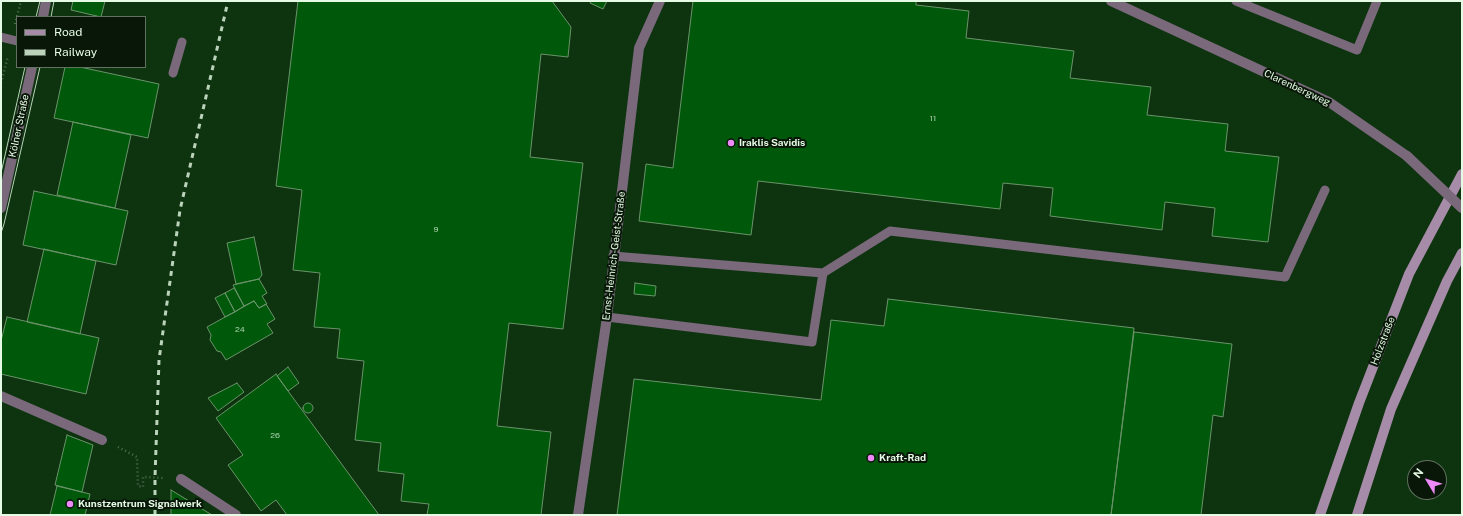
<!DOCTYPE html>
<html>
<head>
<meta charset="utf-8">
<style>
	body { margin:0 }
	#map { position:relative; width:1463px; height:516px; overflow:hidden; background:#0e330f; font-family:"Public Sans",sans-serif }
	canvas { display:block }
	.frame { position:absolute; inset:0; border:2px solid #e6fbe5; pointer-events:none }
	.legend { position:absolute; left:16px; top:16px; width:130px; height:52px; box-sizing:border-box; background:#081708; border:1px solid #617260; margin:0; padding:5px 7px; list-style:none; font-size:12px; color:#e6fbe5 }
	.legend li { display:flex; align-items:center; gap:8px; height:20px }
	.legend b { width:20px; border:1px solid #617260 }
	.north { position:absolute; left:1407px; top:460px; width:40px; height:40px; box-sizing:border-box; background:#081708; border:1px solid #617260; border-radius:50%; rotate:308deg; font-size:11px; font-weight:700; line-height:16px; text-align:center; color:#e6fbe5 }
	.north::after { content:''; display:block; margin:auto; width:14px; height:18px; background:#ee8bf8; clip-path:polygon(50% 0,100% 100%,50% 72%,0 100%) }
</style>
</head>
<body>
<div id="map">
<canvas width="1463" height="516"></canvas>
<div class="frame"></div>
<ul class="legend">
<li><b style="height:5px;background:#a68ca8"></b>Road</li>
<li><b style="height:5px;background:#bad3ba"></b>Railway</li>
</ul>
<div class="north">N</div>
</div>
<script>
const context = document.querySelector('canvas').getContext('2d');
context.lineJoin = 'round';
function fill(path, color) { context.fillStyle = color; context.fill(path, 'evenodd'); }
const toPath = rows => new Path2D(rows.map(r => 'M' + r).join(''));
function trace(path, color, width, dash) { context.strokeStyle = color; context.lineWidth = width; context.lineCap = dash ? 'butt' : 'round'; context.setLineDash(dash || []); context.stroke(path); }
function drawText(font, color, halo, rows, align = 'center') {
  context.font = font + ' "Public Sans",sans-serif'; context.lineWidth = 4; context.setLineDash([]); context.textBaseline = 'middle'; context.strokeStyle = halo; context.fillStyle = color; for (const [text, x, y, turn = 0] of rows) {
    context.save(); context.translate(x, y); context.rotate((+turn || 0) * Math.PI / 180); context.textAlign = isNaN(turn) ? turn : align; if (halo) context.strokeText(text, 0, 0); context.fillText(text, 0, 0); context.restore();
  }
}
const building = toPath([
	[73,1,105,1,101,17,71,10,73,1],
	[298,1,552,1,571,27,568,57,541,54,530,157,583,163,563,329,509,323,497,426,551,432,541,515,427,515,429,504,401,501,404,474,378,471,381,443,355,440,364,361,337,358,340,329,314,327,320,273,293,270,302,190,276,186,298,1],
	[591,1,607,1,603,9,590,3,591,1],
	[693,1,916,1,916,5,969,11,966,38,1074,51,1070,78,1151,87,1147,115,1228,124,1225,151,1279,157,1268,242,1212,236,1215,208,1165,202,1162,230,1050,216,1053,188,1003,183,1000,209,758,181,751,235,639,221,646,164,673,168,693,1],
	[65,67,80,67,159,84,148,138,54,118,65,67],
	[73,122,131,135,115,208,57,195,73,122],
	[34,191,128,211,116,265,23,245,34,191],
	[254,237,262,275,259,279,236,284,227,243,254,237],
	[44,249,96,261,80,334,27,322,44,249],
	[259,279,267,293,262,296,267,304,259,308,254,301,244,306,233,285,259,279],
	[635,283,656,286,655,296,634,294,635,283],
	[234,288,244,306,235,312,225,293,234,288],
	[225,293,235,312,225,317,215,298,225,293],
	[888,299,1134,328,1111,515,617,515,634,379,821,400,831,320,884,326,888,299],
	[254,301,259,308,266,304,275,319,267,324,273,333,226,360,221,352,217,351,210,340,211,335,207,327,254,301],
	[7,317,99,338,86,394,1,374,1,341,7,317],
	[1134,332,1232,344,1223,417,1213,415,1201,515,1111,515,1134,332],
	[288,367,299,383,288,391,277,376,288,367],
	[276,374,288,391,379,515,287,515,276,500,261,511,228,465,243,455,216,418,276,374],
	[237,383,244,392,218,411,208,398,237,383],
	'303 408a5 5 0 1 1 10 0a5 5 0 1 1-10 0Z',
	[67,435,93,445,82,492,55,485,67,435],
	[57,486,90,494,85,515,50,515,57,486],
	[171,490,212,515,171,515,171,490]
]);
fill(building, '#00590a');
trace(building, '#6b936a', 1);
trace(toPath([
	[15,24,21,1],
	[1,83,8,56],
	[118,447,137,457,138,486,143,487,143,477,164,478]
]), '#4f6f4f', 2.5, [1, 3]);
trace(toPath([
	[1236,1,1357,50,1377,1],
	[1,37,17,41],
	[173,73,182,42],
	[613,256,823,273,890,231,1285,277,1325,190],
	[607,317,812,342,823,273]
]), '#79697b', 9);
trace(toPath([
	[1111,1,1329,102,1407,156],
	[43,17,46,1],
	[1,208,32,67],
	[1,396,102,440],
	[181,479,236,515],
	[578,515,607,317,639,48,660,1]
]), '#79697b', 10);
trace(toPath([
	[1320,515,1359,403,1409,274,1462,174],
	[1357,515,1391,409,1447,281,1462,253]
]), '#a68ca8', 10);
trace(toPath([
	[36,17,40,1],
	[51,17,54,1],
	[1,173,25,67],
	[1,233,4,224,40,67]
]), '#bad3ba', 1);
trace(toPath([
	[155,515,155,477,159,360,180,210,228,1]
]), '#bad3ba', 3, [5, 5]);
trace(toPath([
	[1407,156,1462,208]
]), '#79697b', 10);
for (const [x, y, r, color] of [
	[731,143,4,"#ee8bf8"],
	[871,458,4,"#ee8bf8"],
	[70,504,4,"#ee8bf8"]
]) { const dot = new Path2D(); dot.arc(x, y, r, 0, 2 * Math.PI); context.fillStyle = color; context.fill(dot); trace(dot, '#081708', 1.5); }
drawText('8px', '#acd2ae', null, [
	["11",933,119],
	["9",436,230],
	["24",240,330],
	["26",275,436]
]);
drawText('10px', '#e6fbe5', '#081708', [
	["Clarenbergweg",1297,88,25],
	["Kölner Straße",19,126,-78],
	["Ernst-Heinrich-Geist-Straße",614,256,-83],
	["Holzstraße",1383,341,-69]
]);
drawText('bold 10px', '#e6fbe5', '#081708', [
	["Iraklis Savidis",739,143],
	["Kraft-Rad",879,458],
	["Kunstzentrum Signalwerk",78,504]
], 'left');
</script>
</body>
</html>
